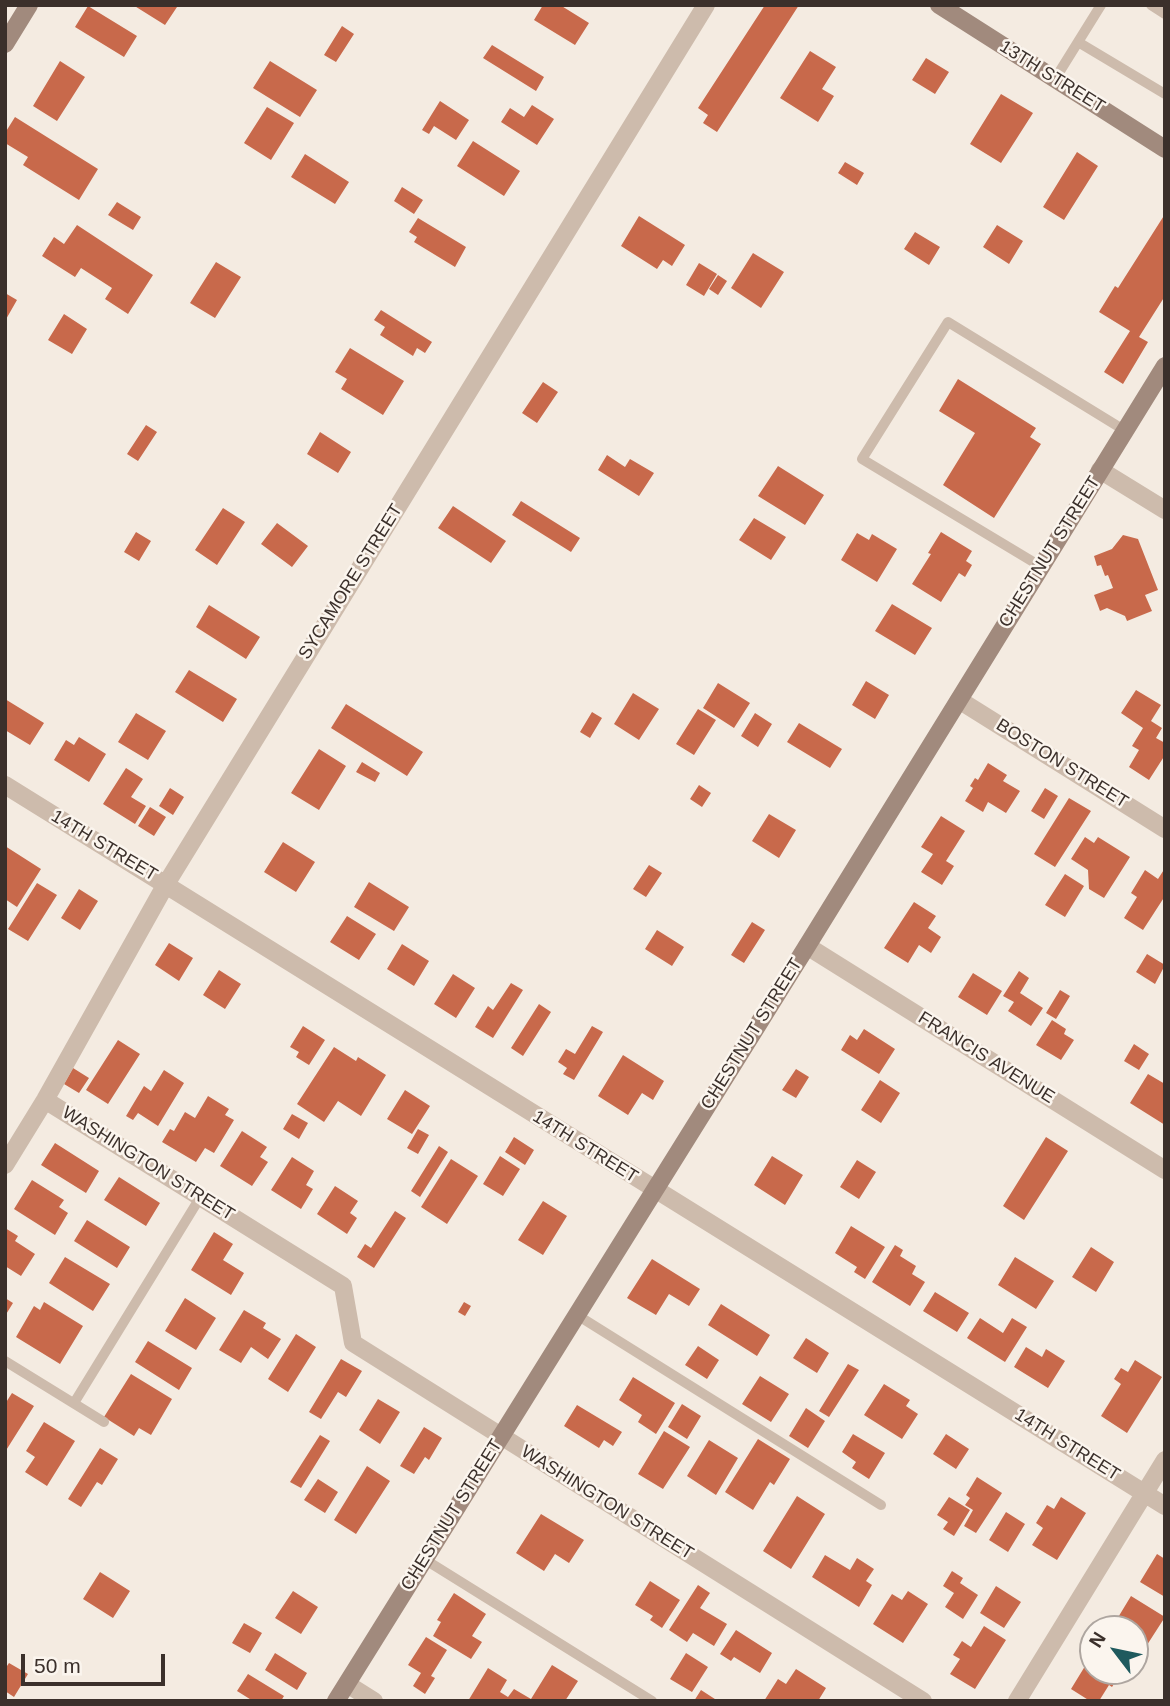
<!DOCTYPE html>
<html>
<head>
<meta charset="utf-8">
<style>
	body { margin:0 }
	#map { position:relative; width:1170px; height:1706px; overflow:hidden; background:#f4ebe1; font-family:Arial,sans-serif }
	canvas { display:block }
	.frame { position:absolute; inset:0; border:7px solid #3b302b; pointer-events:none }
	.north { position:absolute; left:1079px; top:1615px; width:70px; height:70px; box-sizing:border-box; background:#fbf5ee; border:2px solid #aea6a0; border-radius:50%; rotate:302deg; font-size:19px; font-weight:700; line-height:28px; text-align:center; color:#3b302b }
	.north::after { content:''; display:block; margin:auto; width:24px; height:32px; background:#1f5a5e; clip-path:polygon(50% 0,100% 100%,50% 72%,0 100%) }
	.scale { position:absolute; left:21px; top:1654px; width:144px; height:32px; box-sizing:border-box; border:4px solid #3b302b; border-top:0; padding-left:9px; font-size:21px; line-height:24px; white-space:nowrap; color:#3b302b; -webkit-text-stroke:5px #fbf5ee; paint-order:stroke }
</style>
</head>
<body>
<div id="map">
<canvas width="1170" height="1706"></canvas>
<div class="frame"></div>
<div class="north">N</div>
<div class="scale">50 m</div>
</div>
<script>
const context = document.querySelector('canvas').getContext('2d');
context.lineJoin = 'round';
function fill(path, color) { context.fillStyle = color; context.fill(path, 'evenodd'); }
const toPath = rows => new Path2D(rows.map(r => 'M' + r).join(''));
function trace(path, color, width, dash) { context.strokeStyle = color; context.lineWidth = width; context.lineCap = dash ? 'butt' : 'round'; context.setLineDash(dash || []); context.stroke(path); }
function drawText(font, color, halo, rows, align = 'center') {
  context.font = font + ' Arial,sans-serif'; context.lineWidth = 5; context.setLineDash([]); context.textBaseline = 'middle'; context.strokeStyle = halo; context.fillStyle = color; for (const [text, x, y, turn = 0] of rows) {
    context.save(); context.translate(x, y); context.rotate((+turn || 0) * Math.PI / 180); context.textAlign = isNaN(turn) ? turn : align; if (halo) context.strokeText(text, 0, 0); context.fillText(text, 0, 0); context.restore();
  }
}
fill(toPath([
	[133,5,174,5,177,7,165,25],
	[543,5,560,5,589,23,575,45,534,20],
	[765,5,799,5,717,132,703,123,708,115,698,108],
	[88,6,137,36,124,57,75,27],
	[342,26,354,34,336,62,324,55],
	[492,45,544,77,536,91,483,58],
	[810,51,836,67,822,89,834,96,818,122,780,98],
	[926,58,949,72,935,94,912,80],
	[60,61,85,77,57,121,33,106],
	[270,61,317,90,300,117,253,88],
	[1001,94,1033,113,1001,163,970,144],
	[440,101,469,120,456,140,434,126,429,134,422,130],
	[532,105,554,119,537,145,501,122,510,108,524,117],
	[267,107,294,123,271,160,244,143],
	[15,117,98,169,79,200,23,165,28,157,5,143,5,133],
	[473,141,520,171,504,196,457,166],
	[1077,152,1098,166,1064,220,1043,207],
	[305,154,349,182,335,204,291,177],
	[845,162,864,173,857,185,838,173],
	[402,187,423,200,414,214,394,201],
	[117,202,141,217,133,230,108,215],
	[1165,214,1165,296,1139,337,1148,342,1123,384,1104,372,1130,331,1099,312,1115,286,1118,288],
	[639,216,685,245,672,266,663,260,657,269,621,246],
	[418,218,466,247,455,267,414,242,417,237,409,232],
	[77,225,153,275,128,314,105,299,112,288,81,268,75,277,42,256,54,237,64,244],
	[997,225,1023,241,1009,264,983,247],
	[915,232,940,247,929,265,904,249],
	[753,253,784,272,761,308,731,288],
	[216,262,241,277,215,318,190,303],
	[699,263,717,274,704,296,686,285],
	[718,275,727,281,718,295,709,289],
	[5,293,17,300,5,321],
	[381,310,432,342,425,353,417,348,413,356,380,335,385,327,374,320],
	[64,314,87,329,72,354,48,340],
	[350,348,404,381,383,415,341,389,347,379,335,372],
	[958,379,1036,428,1030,437,1041,444,994,518,943,485,975,433,939,411],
	[543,382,558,392,537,423,522,413],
	[146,425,157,432,138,461,127,454],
	[320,432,351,452,338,473,307,454],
	[607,455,625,467,630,459,654,473,639,496,598,470],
	[778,466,824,495,805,525,758,496],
	[521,501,580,538,571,552,512,515],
	[453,506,506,541,491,563,438,528],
	[223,508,245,522,217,565,195,550],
	[754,518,786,537,771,560,739,540],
	[277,523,308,546,292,567,261,544],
	[136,532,151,541,139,561,124,552],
	[941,532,972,551,966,561,972,565,965,577,959,573,941,602,912,584,931,554,928,553],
	[857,533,869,540,872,534,897,549,877,582,841,560],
	[1123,535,1138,539,1158,590,1145,595,1152,611,1127,621,1125,616,1107,608,1100,611,1094,595,1113,588,1108,575,1105,576,1101,565,1097,566,1094,556,1112,549],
	[892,604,932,628,915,655,875,631],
	[209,605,260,637,246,659,196,627],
	[189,670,237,699,223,722,175,692],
	[866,681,889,695,875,719,852,705],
	[718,683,750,703,734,728,703,708],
	[1136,690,1161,705,1151,721,1162,728,1156,738,1165,743,1165,755,1149,780,1129,767,1139,750,1132,746,1143,728,1121,713],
	[633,693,659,709,639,740,614,724],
	[5,699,44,723,30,745,5,730],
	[346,704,423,752,407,776,331,728],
	[698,709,716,720,694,755,676,744],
	[592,712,602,718,590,738,580,732],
	[136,713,166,731,148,760,118,742],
	[755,713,772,724,758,747,741,736],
	[799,723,842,749,830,768,787,742],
	[79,737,106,754,89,782,54,760,66,740,74,745],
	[319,749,346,766,319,810,291,793],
	[362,762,380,773,375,782,356,772],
	[988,763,1007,775,1003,781,1020,791,1006,813,988,802,983,812,965,801,973,788,970,786,975,778,978,780],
	[126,768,143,779,131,797,146,806,135,824,103,804],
	[699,785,711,793,702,807,690,799],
	[170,788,184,797,173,815,159,806],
	[1045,788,1058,796,1044,819,1031,811],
	[1069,798,1091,811,1055,867,1034,854],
	[150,807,166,817,154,836,138,826],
	[769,814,796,830,779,858,752,841],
	[941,816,965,831,946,861,954,866,942,885,921,872,933,854,921,847],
	[1085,837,1094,843,1098,837,1130,857,1104,898,1089,889,1088,870,1071,859],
	[283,842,315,862,296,892,264,872],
	[5,846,41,869,17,907,5,899],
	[649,865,662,873,646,897,633,889],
	[1165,868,1165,896,1143,930,1124,918,1137,897,1131,893,1145,870,1158,879],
	[1065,874,1084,886,1065,917,1045,905],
	[369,882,409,907,394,931,354,907],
	[37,883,57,895,28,941,8,929],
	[79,889,98,901,80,930,61,918],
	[914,902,936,916,928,928,941,937,931,953,919,945,908,963,884,948],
	[347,916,376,934,359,960,330,942],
	[752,922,765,930,744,963,731,955],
	[657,930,684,947,672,966,645,949],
	[169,943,193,958,179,981,155,965],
	[402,944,429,961,414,986,387,969],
	[1147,954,1165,965,1155,984,1136,972],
	[219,970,241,984,225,1009,203,995],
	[1019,971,1029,978,1020,993,1043,1008,1031,1026,1008,1011,1014,1002,1003,996],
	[973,973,1002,991,987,1015,958,997],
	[453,974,475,988,456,1018,434,1004],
	[511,983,523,990,493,1038,475,1027,488,1006,493,1010],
	[1060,990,1070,996,1056,1019,1046,1013],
	[539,1004,551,1012,523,1056,511,1048],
	[1052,1020,1066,1029,1064,1034,1074,1040,1061,1060,1036,1045],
	[303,1026,325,1040,309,1065,296,1057,299,1052,290,1047],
	[592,1026,603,1032,574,1080,563,1074,567,1068,558,1062,566,1049,575,1054],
	[864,1029,895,1049,879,1074,841,1050,850,1035,857,1040],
	[118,1040,140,1054,108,1104,86,1090],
	[1134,1044,1149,1054,1139,1070,1124,1061],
	[334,1047,356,1061,358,1057,386,1075,361,1116,338,1101,324,1122,297,1104],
	[623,1055,664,1081,653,1100,642,1093,628,1115,598,1096],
	[73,1068,89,1078,79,1093,64,1084],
	[796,1069,809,1077,796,1098,782,1090],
	[164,1070,184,1083,158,1126,138,1113,133,1120,126,1116,144,1086,151,1091],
	[1148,1074,1165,1084,1165,1125,1130,1103],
	[880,1080,900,1093,881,1123,861,1110],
	[405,1090,430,1106,412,1134,387,1119],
	[208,1096,229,1109,225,1115,234,1120,214,1153,205,1148,196,1162,162,1142,170,1129,174,1131,185,1112,195,1118],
	[292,1114,308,1123,299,1139,283,1129],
	[418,1129,429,1135,418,1154,407,1148],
	[242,1131,267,1147,260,1157,268,1162,252,1186,220,1166],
	[514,1137,534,1150,525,1165,505,1152],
	[1046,1137,1068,1151,1024,1220,1003,1206],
	[55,1143,99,1171,86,1193,41,1165],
	[439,1146,448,1152,420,1197,411,1191],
	[500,1156,520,1169,503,1196,483,1184],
	[772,1156,803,1175,785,1205,754,1185],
	[292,1157,314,1171,306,1185,313,1189,301,1209,271,1190],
	[451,1159,478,1176,447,1224,421,1207],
	[857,1160,876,1172,859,1199,840,1187],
	[119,1177,160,1203,146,1226,104,1200],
	[32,1180,64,1200,59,1207,68,1213,55,1235,14,1209],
	[335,1186,358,1201,350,1213,357,1218,347,1234,317,1214],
	[543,1201,567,1216,543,1255,518,1240],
	[395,1211,406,1218,374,1268,357,1257,365,1244,371,1248],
	[87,1220,130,1247,117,1268,74,1241],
	[851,1226,885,1247,865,1279,854,1272,857,1267,835,1253],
	[5,1228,18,1236,15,1241,35,1254,21,1276,5,1266],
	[214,1232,233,1244,223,1260,244,1273,231,1295,191,1270],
	[895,1245,903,1250,900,1256,916,1266,912,1274,925,1282,910,1306,872,1282],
	[1091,1247,1114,1262,1096,1292,1072,1277],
	[65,1257,110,1284,93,1311,49,1283],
	[1015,1257,1054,1281,1036,1309,998,1285],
	[652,1259,700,1289,689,1306,669,1294,656,1315,627,1298],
	[935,1292,969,1313,957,1332,923,1311],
	[5,1298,13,1303,5,1316],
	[185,1298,216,1318,196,1350,165,1331],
	[44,1302,83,1326,60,1364,16,1337,34,1306,40,1310],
	[464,1302,471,1306,465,1316,458,1312],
	[721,1304,770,1335,757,1356,708,1325],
	[244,1310,266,1323,263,1328,281,1339,268,1359,251,1347,241,1363,219,1350],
	[980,1318,1003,1333,1012,1318,1027,1327,1005,1362,967,1338],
	[296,1334,316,1347,288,1392,268,1379],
	[806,1338,829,1353,817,1373,793,1358],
	[148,1341,192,1368,179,1390,135,1362],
	[698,1346,719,1360,707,1379,685,1365],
	[1026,1347,1042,1357,1046,1349,1065,1361,1048,1388,1014,1367],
	[341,1359,362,1371,346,1397,338,1392,321,1419,309,1412],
	[1135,1360,1162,1377,1127,1433,1101,1416,1121,1384,1114,1379,1121,1368,1128,1372],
	[848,1364,859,1370,829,1417,819,1411],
	[131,1374,172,1399,151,1435,139,1428,134,1436,104,1417],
	[760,1376,789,1394,771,1422,742,1404],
	[633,1377,675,1403,656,1434,638,1422,642,1415,619,1400],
	[884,1384,910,1400,906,1406,918,1414,902,1439,864,1415],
	[12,1393,34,1406,5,1452,5,1404],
	[378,1399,400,1412,380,1444,359,1430],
	[682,1404,701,1416,687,1439,668,1427],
	[577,1405,622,1432,613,1446,604,1440,599,1448,564,1426],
	[806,1408,825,1421,808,1448,789,1436],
	[44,1422,75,1441,47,1486,25,1472,35,1457,26,1451],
	[424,1427,442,1438,429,1460,425,1457,414,1474,400,1466],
	[664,1431,690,1447,663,1489,638,1474],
	[853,1434,885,1453,869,1479,852,1468,856,1462,842,1452],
	[946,1434,969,1449,956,1469,933,1454],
	[320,1435,330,1441,301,1488,290,1482],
	[758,1439,790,1459,774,1485,770,1482,753,1510,725,1492],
	[709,1440,738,1458,716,1495,687,1476],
	[100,1448,118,1459,102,1485,97,1482,81,1507,68,1499],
	[367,1466,390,1481,356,1534,334,1520],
	[977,1477,1002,1493,976,1533,964,1526,973,1510,965,1505,970,1498,966,1495],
	[318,1479,338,1492,325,1513,304,1500],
	[797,1496,825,1514,791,1569,763,1551],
	[949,1497,970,1510,954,1536,943,1529,948,1522,937,1515],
	[1061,1497,1086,1513,1057,1560,1032,1545,1043,1528,1036,1523,1047,1505,1054,1509],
	[1006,1512,1025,1524,1008,1552,989,1540],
	[541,1514,584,1540,569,1563,555,1554,544,1571,516,1553],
	[1157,1554,1165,1559,1165,1597,1140,1582],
	[825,1555,850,1570,857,1558,874,1569,866,1581,872,1585,859,1607,812,1577],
	[952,1571,963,1578,960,1583,978,1595,963,1619,945,1607,954,1593,943,1586],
	[100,1572,130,1591,113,1618,83,1599],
	[650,1581,680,1600,662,1628,650,1620,653,1616,635,1605],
	[698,1585,710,1593,700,1608,727,1624,714,1646,693,1633,687,1642,669,1630],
	[996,1586,1021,1602,1004,1628,980,1613],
	[293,1591,318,1607,301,1634,275,1618],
	[908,1591,928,1604,903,1643,873,1624,892,1594,902,1600],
	[454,1593,486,1614,472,1636,482,1642,471,1659,433,1636,441,1622,437,1620],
	[1131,1596,1165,1617,1138,1659,1135,1657,1135,1629,1111,1629],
	[244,1623,262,1633,250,1653,232,1643],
	[984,1626,1006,1640,975,1689,950,1674,960,1659,953,1655,962,1641,971,1647],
	[736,1630,772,1653,760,1673,734,1657,731,1661,720,1654],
	[426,1637,447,1650,431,1676,435,1678,425,1694,413,1686,421,1673,408,1665],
	[275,1653,307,1673,297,1690,265,1670],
	[686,1653,708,1667,692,1692,670,1679],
	[1090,1658,1093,1659,1093,1671,1112,1671,1119,1676,1112,1687,1109,1685,1099,1701,1090,1701,1071,1689],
	[9,1663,28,1674,14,1697,5,1691,5,1669],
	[552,1665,578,1681,565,1701,468,1701,488,1668,507,1680,500,1692,508,1697,514,1689,531,1699],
	[796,1669,826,1688,818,1701,764,1701,778,1679,786,1684],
	[248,1674,284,1696,281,1701,253,1701,237,1691],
	[701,1690,718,1701,694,1701]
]), '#c8694b');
trace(toPath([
	[1151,5,1165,14],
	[1078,42,1165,94],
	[1055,79,1101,5],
	[1040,566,862,459,948,322,1124,430],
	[577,1315,881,1505],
	[5,1361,104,1422],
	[74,1403,201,1196],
	[424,1559,652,1701]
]), '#cdbbac', 10);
trace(toPath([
	[1100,470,1165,510],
	[959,700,1165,829],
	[5,785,1165,1506],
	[807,946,1165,1170],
	[45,1100,343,1286,353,1343,923,1701],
	[5,1165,45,1100,166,884,706,5],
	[347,1684,374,1701],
	[1017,1701,1165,1460]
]), '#cdbbac', 18);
trace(toPath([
	[939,5,1165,149],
	[5,44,29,5],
	[336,1701,807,946,1165,366]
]), '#a18a7d', 18);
drawText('18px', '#3b302b', '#fbf5ee', [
	["13TH STREET",1052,77,32],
	["CHESTNUT STREET",1050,552,-58],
	["SYCAMORE STREET",351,582,-58],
	["BOSTON STREET",1062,764,32],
	["14TH STREET",104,846,31],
	["CHESTNUT STREET",752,1034,-58],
	["FRANCIS AVENUE",986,1058,32],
	["14TH STREET",585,1147,32],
	["WASHINGTON STREET",148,1164,32],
	["14TH STREET",1067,1445,32],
	["WASHINGTON STREET",607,1503,32],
	["CHESTNUT STREET",452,1515,-58]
]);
</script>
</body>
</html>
